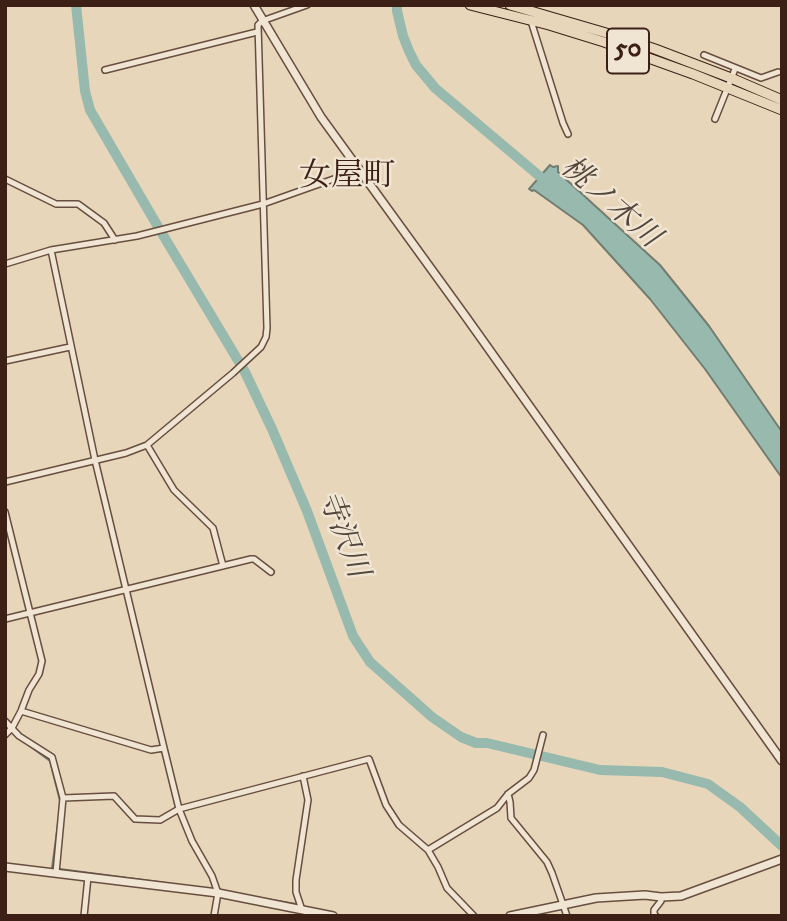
<!DOCTYPE html>
<html>
<head>
<meta charset="utf-8">
<style>
	body { margin:0 }
	#map { position:relative; width:787px; height:921px; overflow:hidden; background:#e8d6bb; font-family:"IM FELL DW Pica",serif }
	canvas { display:block }
	.frame { position:absolute; inset:0; border:7px solid #3c2016; pointer-events:none }
</style>
</head>
<body>
<div id="map">
<canvas width="787" height="921"></canvas>
<div class="frame"></div>
</div>
<script>
const context = document.querySelector('canvas').getContext('2d');
context.lineJoin = 'round';
function fill(path, color) { context.fillStyle = color; context.fill(path, 'evenodd'); }
const toPath = rows => new Path2D(rows.map(r => 'M' + r).join(''));
function trace(path, color, width, dash) { context.strokeStyle = color; context.lineWidth = width; context.lineCap = dash ? 'butt' : 'round'; context.setLineDash(dash || []); context.stroke(path); }
function drawText(font, color, halo, rows, align = 'center') {
  context.font = font + ' "IM FELL DW Pica","Noto Serif JP",serif'; context.lineWidth = 5; context.setLineDash([]); context.textBaseline = 'middle'; context.strokeStyle = halo; context.fillStyle = color; for (const [text, x, y, turn = 0] of rows) {
    context.save(); context.translate(x, y); context.rotate((+turn || 0) * Math.PI / 180); context.textAlign = isNaN(turn) ? turn : align; if (halo) context.strokeText(text, 0, 0); context.fillText(text, 0, 0); context.restore();
  }
}
const water = toPath([
	[550,165,553,167,558,166,558,172,660,265,709,326,782,432,782,478,705,369,650,299,583,225,534,190,532,191,529,189,550,165]
]);
fill(water, '#97b9ae');
trace(water, '#737c71', 2);
trace(toPath([
	[12,733,50,761,60,801],
	[58,824,52,868,166,883],
	[249,896,296,904],
	[303,915,304,916]
]), '#737c71', 2);
trace(toPath([
	[76,5,85,91,90,110,157,225,245,372,272,429,307,511,353,636,370,662,432,717,461,737,476,743,487,743,600,770,662,772,708,784,740,807,782,846],
	[397,5,397,11,403,36,409,51,416,65,435,88,550,185]
]), '#97b9ae', 10);
const minor = toPath([
	[531,21,563,123,568,134],
	[704,55,761,78,778,72],
	[105,70,257,32],
	[715,119,735,69],
	[5,179,56,204,78,204,104,223,115,240],
	[51,250,95,460,164,748,179,809,192,841,212,876,218,893,214,916],
	[5,264,51,250,137,236,263,204,359,170],
	[5,361,70,347],
	[147,445,174,490,213,528,223,566],
	[5,482,126,453,147,445,233,373,261,347,266,337,267,328,258,25,262,21,307,5],
	[5,512,42,661,39,674,29,690,21,711,12,728,5,735],
	[5,619,251,559,254,559,271,572],
	[21,711,151,750,164,748],
	[5,721,19,736,52,757,63,798,56,873],
	[508,794,510,802,511,818,547,862,552,873,567,916],
	[63,798,114,796,135,819,160,820,179,809,369,759,386,805,399,825,428,850,438,867,447,888,474,916],
	[428,850,497,808,508,794,529,778,534,770,543,735],
	[302,910,296,892,296,880,308,800,303,776],
	[84,916,88,877],
	[656,916,654,914,654,910,661,901,661,897]
]);
const tertiary = toPath([
	[254,5,321,117,466,317,782,761],
	[5,867,218,893,333,916],
	[510,916,596,898,645,895,661,897,681,896,782,859]
]);
const trunk = toPath([
	[470,5,549,25,604,42,693,74,782,110],
	[510,5,613,35,655,49,731,78,782,100]
]);
trace(minor, '#674e3f', 8);
trace(tertiary, '#674e3f', 10);
trace(trunk, '#3c2016', 11);
trace(minor, '#f0e4d3', 5);
trace(tertiary, '#f0e4d3', 7);
trace(trunk, '#e8d6bb', 9);
for (const [x, y, w] of [
	[628,51,42]
]) { const box = new Path2D(); box.roundRect(x - w / 2, y - 22.5, w, 45, 5); context.fillStyle = '#f0e4d3'; context.fill(box); trace(box, '#3c2016', 2); }
drawText('bold 26px', '#3c2016', null, [
	["50",628,51]
]);
drawText('italic 30px', '#53463c', '#f0e4d3', [
	["桃ノ木川",609,204,41],
	["寺沢川",341,535,69]
]);
drawText('32px', '#3c2016', '#f0e4d3', [
	["女屋町",347,178]
]);
</script>
</body>
</html>
